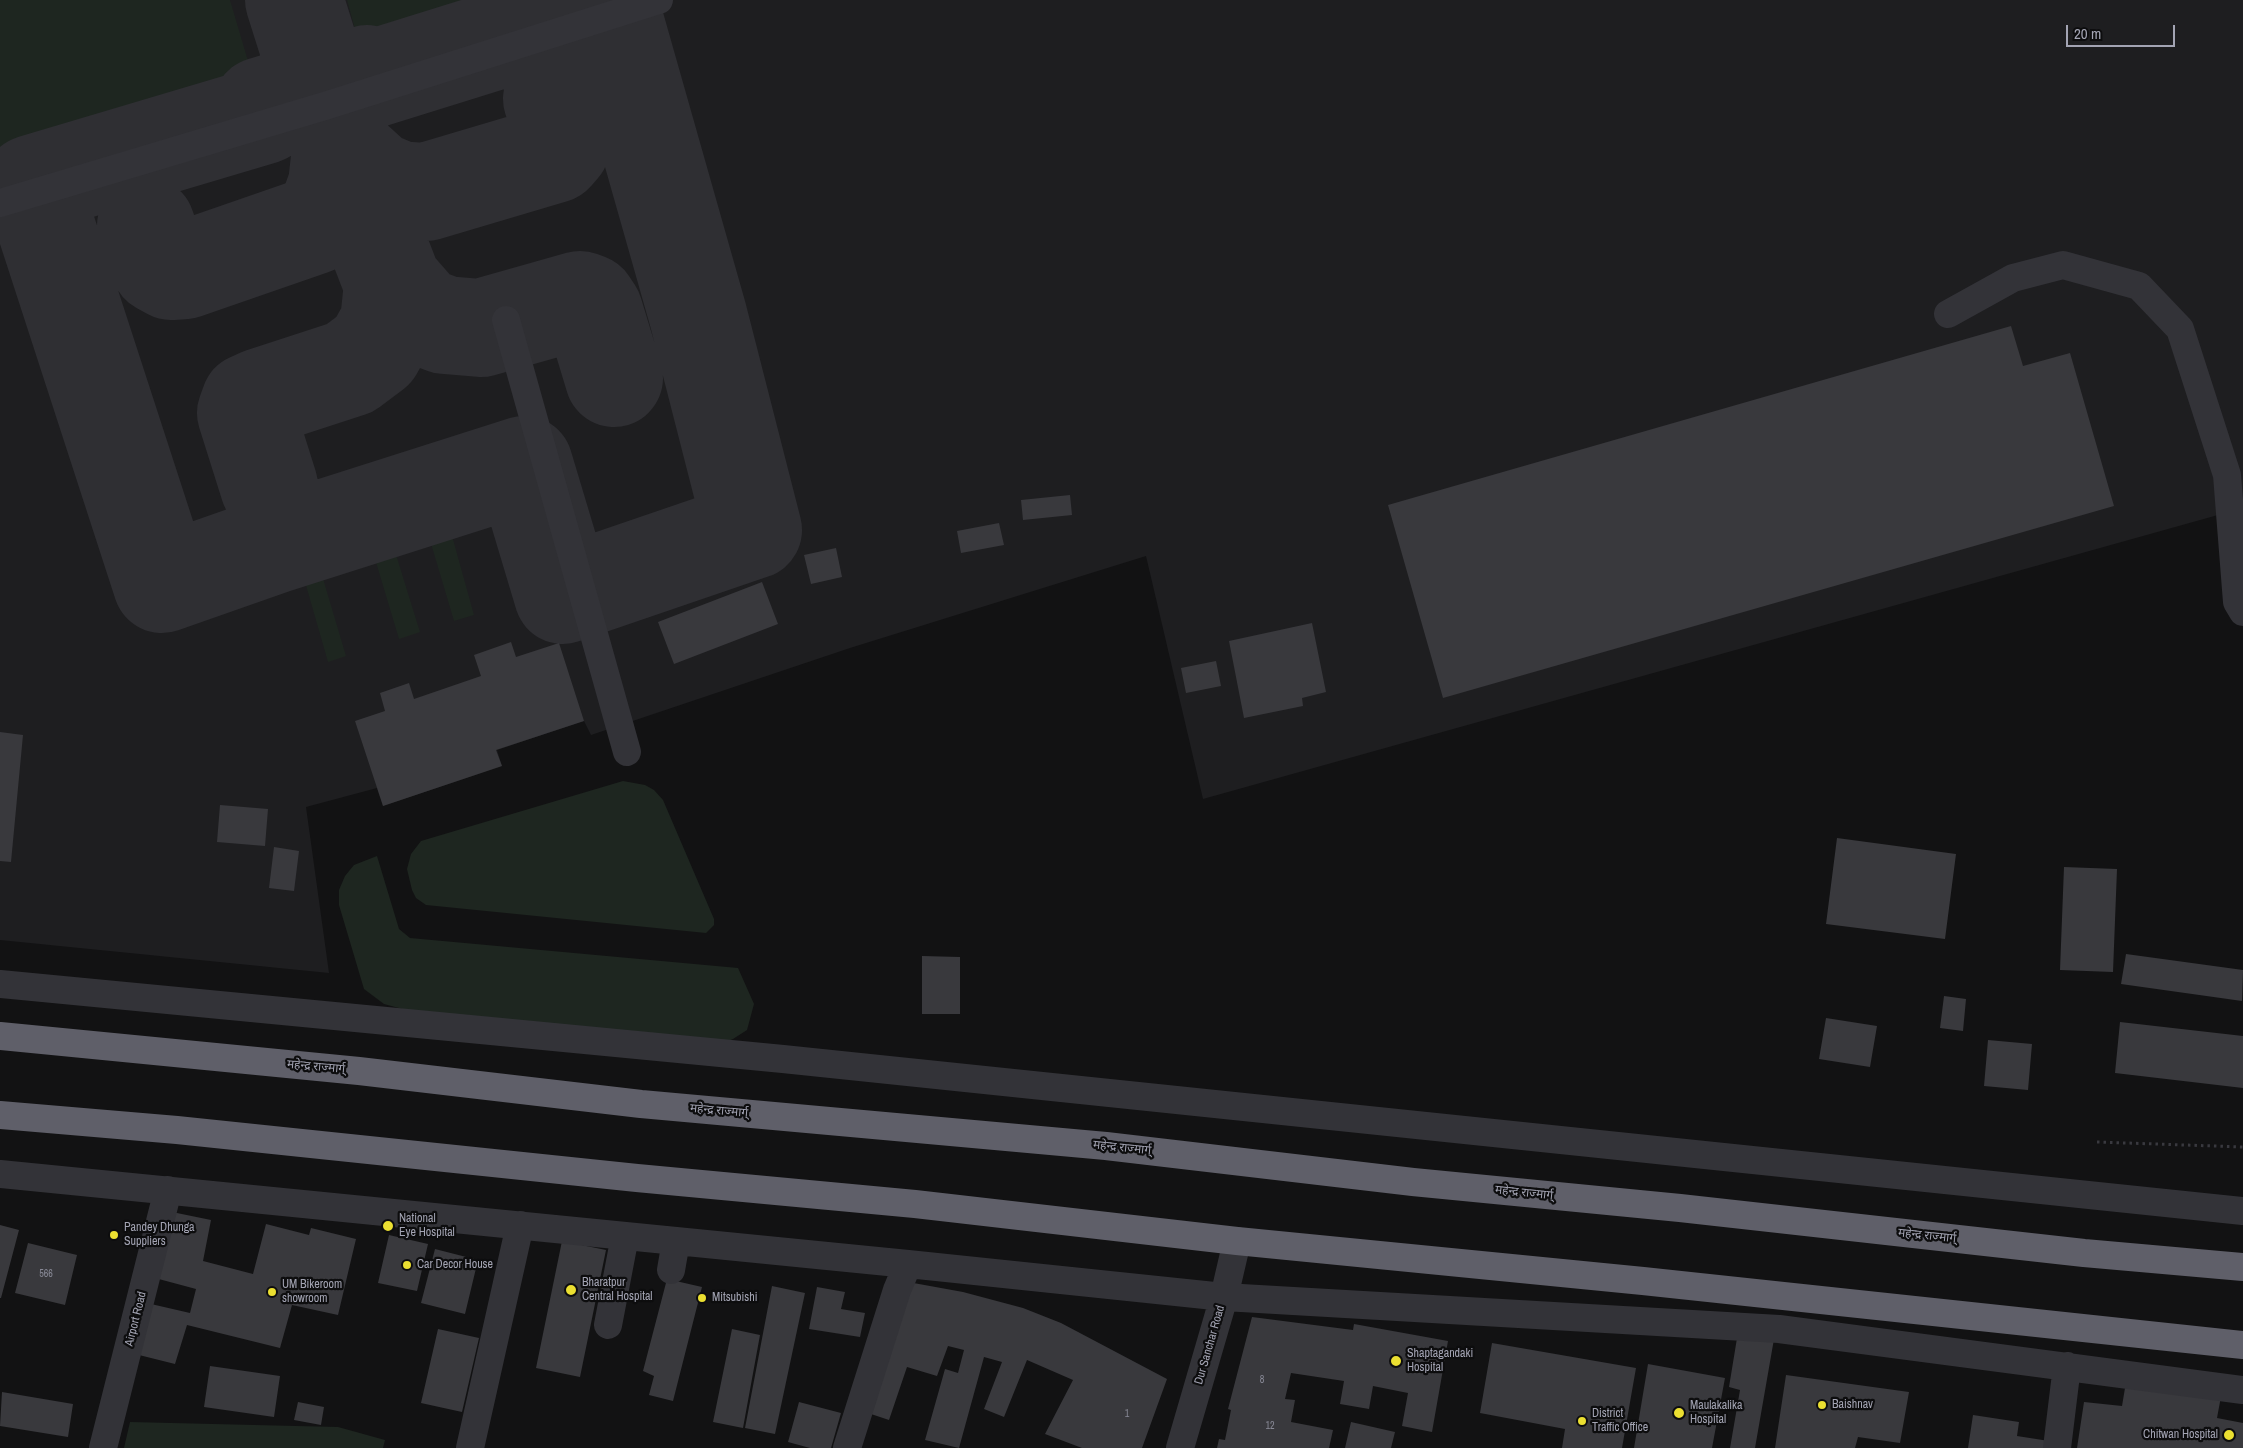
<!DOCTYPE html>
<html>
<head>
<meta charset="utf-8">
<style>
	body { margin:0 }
	#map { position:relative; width:2243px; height:1448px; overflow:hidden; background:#121213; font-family:"Archivo Narrow",sans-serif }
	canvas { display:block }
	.scale { position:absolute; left:2066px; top:25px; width:109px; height:22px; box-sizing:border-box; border:2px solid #a3a4b3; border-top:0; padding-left:6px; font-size:15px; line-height:18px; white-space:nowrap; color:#a3a4b3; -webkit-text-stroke:4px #0d0d0e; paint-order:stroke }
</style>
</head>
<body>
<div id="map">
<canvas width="2243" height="1448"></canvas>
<div class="scale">20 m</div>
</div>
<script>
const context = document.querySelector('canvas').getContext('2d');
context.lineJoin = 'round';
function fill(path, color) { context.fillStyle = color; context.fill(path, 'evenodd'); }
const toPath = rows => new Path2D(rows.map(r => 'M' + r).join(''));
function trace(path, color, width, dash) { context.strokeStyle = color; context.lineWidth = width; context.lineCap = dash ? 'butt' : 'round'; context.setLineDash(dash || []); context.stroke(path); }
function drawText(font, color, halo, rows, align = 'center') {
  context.font = font + ' "Archivo Narrow","Noto Sans Devanagari",sans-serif'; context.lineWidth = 4.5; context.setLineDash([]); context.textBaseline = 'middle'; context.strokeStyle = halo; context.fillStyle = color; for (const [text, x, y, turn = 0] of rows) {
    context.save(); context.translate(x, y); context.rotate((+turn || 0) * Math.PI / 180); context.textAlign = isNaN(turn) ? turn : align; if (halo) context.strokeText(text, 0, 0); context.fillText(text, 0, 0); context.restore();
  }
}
fill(toPath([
	[0,0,2243,0,2243,508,1203,799,1146,556,850,648,591,735,584,721,497,750,502,766,383,806,377,788,306,807,329,973,0,940]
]), '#1e1e20');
fill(toPath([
	[0,0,230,0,264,115,0,193],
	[347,0,626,0,369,80],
	[518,490,549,591,525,598,494,498],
	[446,514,474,615,454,621,424,520],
	[389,532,420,632,399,639,369,539],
	[316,555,346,656,328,662,299,561],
	[623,781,645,785,654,790,663,800,714,919,714,925,706,933,426,905,416,898,412,890,407,869,411,854,421,841],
	[377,856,399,929,410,938,738,968,754,1004,747,1030,733,1039,718,1045,410,1011,384,1004,364,989,339,905,339,890,345,876,354,865],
	[130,1422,338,1427,385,1440,383,1448,124,1448]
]), '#1e2620');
trace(toPath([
	[294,0,341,149,393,284,421,316,445,325,481,328,580,300,588,303,594,312,614,378],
	[610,5,698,315,753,530,563,595,524,465,276,544,162,584,32,184,264,115,262,106,367,74,369,80,610,5],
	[146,226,160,265,171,271,185,270,312,226,328,210,337,185,341,149,375,180,399,190,426,192,554,154,561,146,564,136,552,99],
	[269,486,246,413,250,402,261,397,350,368,374,350,389,323,393,284]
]), '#2f2f33', 98);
fill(toPath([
	[2011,326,2023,366,2070,353,2114,506,1443,698,1388,505],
	[1070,495,1072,515,1023,520,1021,500],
	[999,523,1004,545,961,553,957,531],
	[836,548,842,577,811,584,804,555],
	[762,582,778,624,674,664,658,622],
	[1312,623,1326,692,1302,698,1303,706,1244,718,1229,641],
	[511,642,516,657,559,643,584,721,496,750,502,766,383,806,355,721,385,711,380,693,409,683,414,699,481,676,474,655],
	[1216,661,1221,686,1186,693,1181,668],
	[0,732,23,735,11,862,0,861],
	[220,805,268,809,265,846,217,842],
	[1837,838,1956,854,1945,939,1826,924],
	[274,847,299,851,294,891,269,888],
	[2064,867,2117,869,2113,972,2060,970],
	[2126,954,2243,970,2242,1001,2121,984],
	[922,956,960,957,960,1014,922,1014],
	[1944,996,1966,999,1963,1031,1940,1028],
	[1826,1018,1877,1026,1870,1067,1819,1059],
	[2120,1022,2243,1036,2243,1088,2115,1073],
	[1988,1040,2032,1044,2028,1090,1984,1086],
	[172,1212,211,1220,203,1261,253,1274,266,1224,309,1235,311,1228,356,1239,338,1315,292,1305,280,1348,187,1325,175,1364,139,1355,151,1304,190,1313,196,1289,155,1278],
	[0,1225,19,1230,1,1298,0,1298],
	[389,1235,428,1244,417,1291,378,1283],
	[562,1241,606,1250,580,1377,536,1368],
	[28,1243,77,1255,65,1305,15,1293],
	[435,1249,478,1260,465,1314,421,1303],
	[667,1279,702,1287,673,1401,649,1395,654,1376,643,1371],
	[908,1282,963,1292,1023,1308,1061,1323,1167,1379,1142,1448,1082,1448,1045,1434,1073,1380,1027,1360,1004,1417,984,1409,1002,1362,984,1357,959,1448,925,1440,945,1369,958,1373,964,1350,948,1346,937,1376,907,1367,889,1420,868,1413],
	[772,1286,805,1293,775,1434,745,1428],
	[817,1287,845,1292,841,1309,865,1313,860,1337,809,1329],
	[1252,1317,1353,1330,1354,1324,1448,1341,1432,1432,1402,1426,1408,1393,1373,1386,1369,1409,1340,1404,1344,1381,1291,1373,1285,1399,1295,1400,1291,1422,1333,1430,1329,1448,1217,1448,1219,1439,1225,1440,1231,1410,1228,1409],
	[438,1329,479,1338,462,1412,421,1403],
	[732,1329,760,1335,743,1428,713,1422],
	[1738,1332,1774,1339,1755,1448,1730,1448,1740,1390,1729,1387],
	[1492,1343,1636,1368,1622,1448,1562,1448,1565,1429,1480,1413],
	[1648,1364,1725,1378,1712,1448,1634,1448],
	[210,1366,280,1376,274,1417,204,1407],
	[1786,1375,1909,1392,1900,1443,1858,1437,1855,1448,1775,1448],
	[2127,1376,2222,1391,2217,1418,2243,1423,2243,1448,2077,1448,2084,1402,2122,1406],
	[2,1392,73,1404,68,1437,0,1426],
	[298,1402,324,1407,321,1425,294,1420],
	[799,1402,841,1413,831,1448,810,1448,788,1442],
	[1973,1415,2019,1422,2017,1436,2049,1441,2048,1448,1968,1448],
	[1351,1422,1395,1432,1391,1448,1345,1448]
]), '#39393d');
trace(toPath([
	[2097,1142,2243,1147]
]), '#39393f', 3, [2.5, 4]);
trace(toPath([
	[0,203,328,105,659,0],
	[1948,314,2013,278,2063,265,2139,286,2180,329,2227,475,2237,602,2243,612],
	[506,320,627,752],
	[0,984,783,1059,2243,1211],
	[0,1174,908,1264,1224,1297,1779,1329,2243,1390],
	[671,1270,676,1241],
	[608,1325,625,1236],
	[103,1448,168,1190],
	[470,1448,520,1225],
	[847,1448,897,1290,908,1264],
	[1180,1448,1224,1297,1237,1241],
	[2057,1448,2067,1366]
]), '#333338', 28);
trace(toPath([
	[0,1036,359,1071,641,1104,1106,1146,1413,1182,1680,1208,2084,1253,2243,1267],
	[0,1115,177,1130,637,1178,915,1204,1237,1241,1643,1281,2243,1345]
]), '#5f5f69', 28);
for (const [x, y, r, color] of [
	[388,1226,6,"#ebdf31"],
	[114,1235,5,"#ebdf31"],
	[407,1265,5,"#ebdf31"],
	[571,1290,6,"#ebdf31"],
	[272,1292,5,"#ebdf31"],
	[702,1298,5,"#ebdf31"],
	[1396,1361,6,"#ebdf31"],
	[1822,1405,5,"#ebdf31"],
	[1679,1413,6,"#ebdf31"],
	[1582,1421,5,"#ebdf31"],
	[2229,1435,6,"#ebdf31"]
]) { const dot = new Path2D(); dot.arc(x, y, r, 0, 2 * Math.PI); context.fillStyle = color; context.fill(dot); trace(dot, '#0d0d0e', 2); }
drawText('10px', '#888996', null, [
	["566",46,1274],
	["8",1262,1380],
	["1",1127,1414],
	["12",1270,1426]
]);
drawText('12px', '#a3a4b3', '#0d0d0e', [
	["महेन्द्र राज्मार्ग्",316,1067,5],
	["महेन्द्र राज्मार्ग्",719,1111,5],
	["महेन्द्र राज्मार्ग्",1122,1148,6],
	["महेन्द्र राज्मार्ग्",1524,1193,6],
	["महेन्द्र राज्मार्ग्",1927,1236,6],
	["Airport Road",136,1319,-76],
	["Dur Sanchar Road",1210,1345,-74]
]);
drawText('12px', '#a3a4b3', '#0d0d0e', [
	["National",399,1219],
	["Eye Hospital",399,1233],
	["Pandey Dhunga",124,1228],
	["Suppliers",124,1242],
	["Car Decor House",417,1265],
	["Bharatpur",582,1283],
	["Central Hospital",582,1297],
	["UM Bikeroom",282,1285],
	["showroom",282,1299],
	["Mitsubishi",712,1298],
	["Shaptagandaki",1407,1354],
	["Hospital",1407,1368],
	["Baishnav",1832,1405],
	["Maulakalika",1690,1406],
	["Hospital",1690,1420],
	["District",1592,1414],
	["Traffic Office",1592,1428],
	["Chitwan Hospital",2218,1435,"right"]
], 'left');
</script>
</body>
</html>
